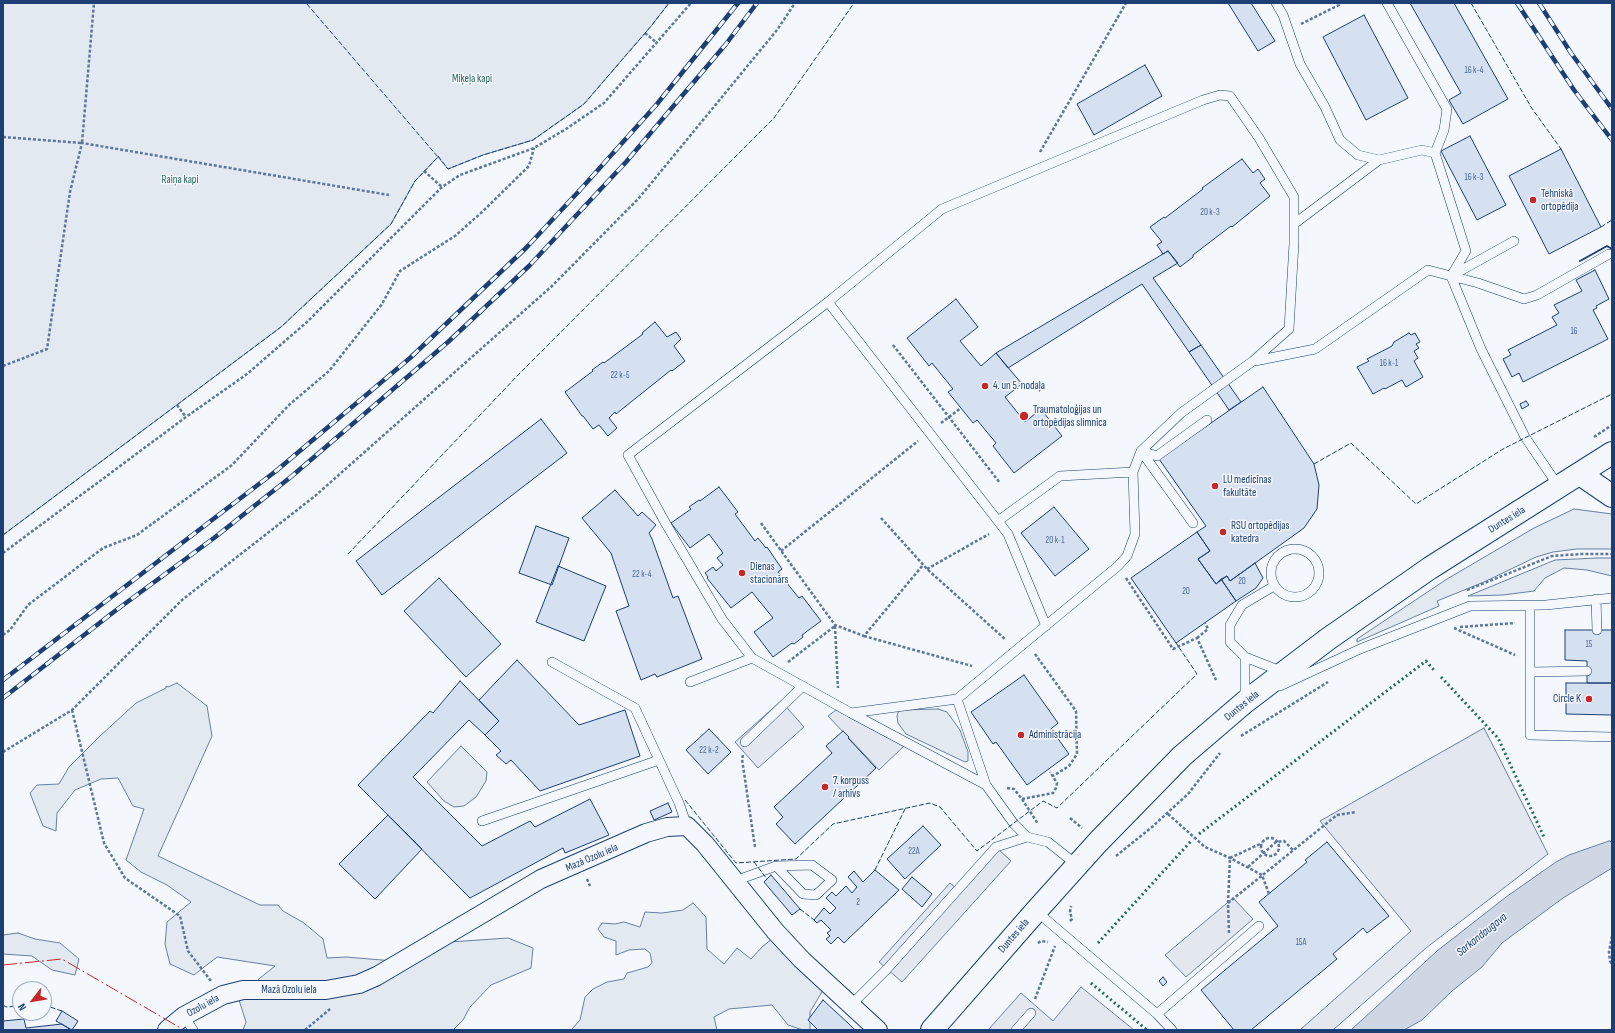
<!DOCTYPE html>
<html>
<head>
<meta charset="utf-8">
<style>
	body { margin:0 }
	#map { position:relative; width:1615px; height:1033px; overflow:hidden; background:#f4f7fb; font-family:"Sofia Sans Condensed",sans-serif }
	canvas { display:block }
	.frame { position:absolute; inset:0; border:4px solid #1d3f73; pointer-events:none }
	.north { position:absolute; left:12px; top:981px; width:40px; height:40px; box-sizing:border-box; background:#f4f7fb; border:1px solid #9eadc5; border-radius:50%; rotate:239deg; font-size:11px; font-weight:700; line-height:16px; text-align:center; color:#1d3f73 }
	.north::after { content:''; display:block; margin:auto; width:14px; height:18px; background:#c62828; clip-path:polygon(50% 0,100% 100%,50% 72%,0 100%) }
</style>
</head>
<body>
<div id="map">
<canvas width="1615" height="1033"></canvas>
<div class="frame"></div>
<div class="north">N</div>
</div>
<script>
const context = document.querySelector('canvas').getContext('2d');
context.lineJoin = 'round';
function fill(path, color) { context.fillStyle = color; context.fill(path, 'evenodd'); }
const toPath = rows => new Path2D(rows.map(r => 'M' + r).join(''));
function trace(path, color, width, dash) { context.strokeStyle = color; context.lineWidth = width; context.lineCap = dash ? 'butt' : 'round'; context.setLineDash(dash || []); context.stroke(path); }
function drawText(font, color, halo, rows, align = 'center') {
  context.font = font + ' "Sofia Sans Condensed",sans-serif'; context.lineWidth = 3; context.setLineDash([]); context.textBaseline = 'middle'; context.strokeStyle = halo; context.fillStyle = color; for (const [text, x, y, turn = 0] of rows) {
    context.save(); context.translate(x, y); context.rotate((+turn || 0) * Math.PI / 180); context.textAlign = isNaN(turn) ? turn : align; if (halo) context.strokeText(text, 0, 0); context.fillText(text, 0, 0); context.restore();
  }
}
const green = toPath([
	[3,3,669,3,652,25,584,104,533,140,483,155,448,169,438,157,415,181,391,224,281,327,3,535,3,3],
	[1574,509,1612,514,1612,549,1577,549,1553,552,1536,557,1484,582,1437,601,1439,606,1357,642,1357,639,1447,579,1534,528,1574,509],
	[1597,558,1612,558,1612,576,1587,570,1564,568,1545,578,1534,591,1503,595,1468,596,1555,560,1597,558],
	[177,683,207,706,212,736,158,856,260,905,278,905,283,911,304,923,323,939,327,958,346,957,394,961,421,944,508,938,533,948,531,968,491,985,470,1007,463,1020,453,1030,243,1030,246,1022,239,1000,260,978,275,966,217,957,194,975,170,964,165,944,167,922,191,902,167,885,141,872,126,860,144,809,133,806,118,778,101,779,75,790,57,813,56,831,43,826,30,793,37,785,59,784,69,767,99,737,136,703,166,688,166,686,168,687,177,683],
	[938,709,947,712,960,730,968,752,968,761,965,762,906,734,898,723,897,716,898,712,901,710,938,709],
	[461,746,487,772,486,781,476,797,464,806,454,807,444,801,427,782,461,746],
	[693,903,706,917,707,949,724,964,737,948,751,959,762,947,773,938,823,990,810,1012,810,1030,803,1030,788,1025,772,1005,729,1009,714,1017,717,1030,571,1030,580,1020,585,997,593,989,607,982,624,979,627,973,648,967,652,963,650,953,645,949,629,950,616,955,616,941,604,937,598,929,602,923,615,924,624,922,640,927,645,912,662,913,683,910,693,903],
	[18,933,35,939,60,943,79,959,75,975,52,970,32,956,3,954,3,935,18,933]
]);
fill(green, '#e3e9f0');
trace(green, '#687fa3', 1);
const parking = toPath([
	[781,701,804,727,758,768,735,742,781,701],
	[836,710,904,746,879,770,828,716,836,710],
	[1484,728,1548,854,1426,948,1333,1030,1300,1030,1411,931,1320,821,1484,728],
	[996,847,1011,861,902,982,879,962,950,883,957,889,996,847],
	[1233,898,1253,919,1186,977,1165,955,1233,898],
	[1081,987,1134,1030,988,1030,1021,993,1053,1021,1081,987]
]);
fill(parking, '#e3e8f0');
trace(parking, '#687fa3', 1);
const water = toPath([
	[1609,841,1612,842,1612,868,1563,898,1502,943,1482,967,1452,991,1422,1020,1404,1030,1351,1030,1437,951,1506,897,1556,862,1569,855,1609,841]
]);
fill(water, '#cfd7e4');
trace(water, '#687fa3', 1);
const building = toPath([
	[1228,3,1251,3,1275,41,1258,51,1228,3],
	[1410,3,1454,3,1508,99,1463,124,1449,100,1461,93,1410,3],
	[1364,15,1408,98,1366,120,1323,37,1364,15],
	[1145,65,1162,96,1094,135,1077,104,1145,65],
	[1470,136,1506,205,1477,220,1441,151,1470,136],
	[1561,149,1601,227,1549,254,1509,176,1561,149],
	[1242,159,1253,173,1258,169,1265,179,1260,183,1270,196,1232,227,1231,226,1193,255,1193,257,1180,267,1168,251,1163,254,1157,245,1162,242,1150,227,1164,217,1165,218,1203,189,1202,188,1242,159],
	[1168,251,1178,263,1153,278,1201,345,1189,352,1142,284,1008,368,996,353,1168,251],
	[1595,270,1609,299,1596,306,1597,308,1593,310,1608,339,1523,382,1519,373,1512,377,1503,359,1511,355,1508,350,1557,325,1552,317,1559,313,1554,305,1582,291,1576,280,1595,270],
	[956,299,978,327,960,341,981,366,996,353,1022,384,1005,397,1025,422,1041,409,1062,436,1014,473,993,446,996,443,977,420,973,423,948,392,953,389,932,363,929,366,907,338,956,299],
	[655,322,667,337,676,332,681,339,674,346,685,361,672,371,671,370,616,414,615,412,609,418,617,428,608,436,599,425,593,429,583,416,582,416,565,392,593,371,592,370,603,362,604,363,643,334,642,333,655,322],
	[1409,333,1411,335,1415,333,1420,342,1416,344,1419,348,1414,351,1418,358,1414,361,1423,377,1406,387,1402,380,1385,389,1384,388,1373,394,1357,367,1369,361,1367,359,1392,346,1394,342,1409,333],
	[1201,345,1241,402,1229,410,1189,352,1201,345],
	[1263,387,1314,464,1319,485,1317,509,1304,528,1230,581,1227,576,1216,584,1198,559,1210,551,1197,532,1206,526,1159,459,1263,387],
	[1526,401,1529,405,1522,409,1520,404,1526,401],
	[541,419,567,453,382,595,356,561,541,419],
	[719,487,738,512,735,514,755,541,758,538,766,548,767,547,782,569,778,572,799,598,802,596,821,621,802,635,803,637,794,644,792,643,773,657,754,632,773,618,752,592,731,608,707,578,708,577,705,573,713,567,716,571,723,565,717,558,723,553,709,534,690,548,671,523,691,509,689,507,699,500,700,501,719,487],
	[615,490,638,516,642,512,656,525,649,533,652,539,673,598,678,596,702,659,657,677,655,674,641,680,616,611,629,606,611,553,582,518,615,490],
	[1054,507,1089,549,1055,576,1021,533,1054,507],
	[536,526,569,538,552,585,519,573,536,526],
	[1197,532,1210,551,1198,559,1216,584,1221,579,1236,601,1176,643,1131,578,1197,532],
	[1255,563,1263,578,1256,588,1236,601,1221,579,1227,576,1230,581,1255,563],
	[558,566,606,586,584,641,536,622,558,566],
	[439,578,501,644,466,677,404,611,439,578],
	[1565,630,1612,630,1612,683,1587,683,1587,661,1565,660,1565,630],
	[517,660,579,725,625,710,640,756,540,791,511,760,506,764,496,755,501,751,485,735,499,721,479,700,517,660],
	[1024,675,1058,723,1051,729,1069,754,1027,785,996,742,993,744,971,712,1024,675],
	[460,681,499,721,485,735,469,720,413,777,482,846,530,821,535,827,590,799,609,835,565,853,563,848,470,898,358,785,430,711,433,713,460,681],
	[1566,683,1612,683,1612,715,1566,714,1566,683],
	[709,729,731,752,708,774,686,750,709,729],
	[843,731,849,737,848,738,876,768,795,844,776,824,783,817,774,807,832,753,826,746,843,731],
	[668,803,672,812,654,820,650,811,668,803],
	[388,815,422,849,375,899,339,864,388,815],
	[923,826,941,845,905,879,887,859,923,826],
	[1327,842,1389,916,1367,933,1363,928,1333,954,1337,959,1251,1030,1234,1030,1201,990,1278,926,1259,902,1307,862,1305,860,1327,842],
	[875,870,899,890,844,943,838,937,831,944,826,939,830,936,827,933,831,930,821,920,817,923,814,920,824,908,830,914,836,908,826,898,832,892,836,896,846,886,852,893,857,887,848,877,854,871,863,882,875,870],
	[771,875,800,909,792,915,764,882,771,875],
	[912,877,932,894,922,907,902,889,912,877],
	[1163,977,1167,982,1163,986,1159,981,1163,977],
	[823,1000,848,1023,855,1030,818,1030,808,1020,823,1000],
	[62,1011,78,1021,72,1030,56,1021,62,1011],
	[24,1019,26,1028,62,1024,71,1030,3,1030,3,1021,24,1019]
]);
fill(building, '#d5e0f0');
trace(building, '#1d3f73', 1);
const lane = toPath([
	[1276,3,1283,15,1300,64,1325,107,1340,140,1358,155,1379,160,1422,150,1435,153,1466,251,1451,276],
	[1387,3,1447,109,1444,130,1435,153],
	[1294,224,1379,160],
	[1514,241,1451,276,1478,283,1524,299,1537,295,1609,254],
	[828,302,1008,534,1046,626],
	[1255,361,1315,349,1428,270,1451,276,1481,349,1525,437,1559,487],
	[1141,451,1193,523],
	[1141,451,1157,456,1207,420],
	[998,521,1060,476,1133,472],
	'1271 573a24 24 0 1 1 48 0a24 24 0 1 1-48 0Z',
	[1596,599,1597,630],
	[1530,605,1530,735,1612,737],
	[1245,657,1230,642,1230,625,1242,605,1274,586],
	[752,658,722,619,666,524,628,455,828,302,942,209,1203,100,1220,95,1230,96,1259,138,1294,197,1294,243,1289,329,1253,361,1181,413,1141,451,1133,472,1135,534,1127,556,1118,566,957,699,986,785],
	[552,662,635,708,679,803,687,826],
	[1531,672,1587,671],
	[690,682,752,658,851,713],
	[1280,686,1360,649,1470,606,1546,605,1612,598],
	[957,699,851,713,986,785,1014,824,1027,837],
	[1245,700,1245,657,1283,672],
	[745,742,803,686],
	[482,821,659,760],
	[735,881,776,866,803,894,816,895,832,880,812,865,776,866],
	[1036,911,1157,1014,1172,1030],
	[851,1005,887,969,996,847,1027,837,1048,842,1077,865],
	[1157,1014,1259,926],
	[184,1016,193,1030],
	[1016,1030,1031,1013]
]);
const street = toPath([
	[167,1030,184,1016,223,995,243,990,326,990,359,984,377,976,541,879,646,833,667,827,687,826,705,844,775,931,802,960,878,1030]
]);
const secondary = toPath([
	[1580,474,1612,496]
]);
const primary = toPath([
	[932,1030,1036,911,1098,842,1182,756,1245,702,1328,639,1430,568,1612,453]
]);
trace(lane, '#1d3f73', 10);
trace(street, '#1d3f73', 20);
trace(secondary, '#1d3f73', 24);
trace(primary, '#1d3f73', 24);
trace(toPath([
	[1301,24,1339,5,1339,3],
	[645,33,657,43],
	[3,137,82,143,94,3],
	[1040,152,1126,3],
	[424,171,442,187],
	[893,345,1000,483],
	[3,366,47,349,70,192,82,143,389,195],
	[177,405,186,417],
	[941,423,961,408],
	[1594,437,1612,425],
	[881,518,927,569,1006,640],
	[761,523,835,625,864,636,923,565],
	[781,551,918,441],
	[3,553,186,417,247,374,307,322,442,187,460,175,534,148,566,129,604,103,691,3],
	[927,569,989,534],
	[1126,578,1173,649,1197,638,1216,680],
	[1467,590,1552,556,1581,554,1612,554],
	[835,626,838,688],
	[1460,627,1515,623],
	[1454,628,1515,655],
	[3,635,10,630,28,605,103,548,137,535,232,465,289,405,329,371,382,304,400,271,455,236,481,213,529,166,534,148],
	[864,636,972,666],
	[1197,638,1208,629,1205,623],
	[1035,654,1076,711,1077,754,1069,766,1053,776],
	[788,662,835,626],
	[72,710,104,843,125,878,180,916,188,951,211,981],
	[1241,736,1328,682],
	[3,752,72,710,182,600,315,496,552,286,639,198,777,30,795,3],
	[743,755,742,759,755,847],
	[1007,788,1014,789,1022,799,1038,824],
	[1022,799,1053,793,1056,788,1057,783,1050,772],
	[1168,814,1205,847,1230,858,1262,875,1269,894],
	[1070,818,1082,828],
	'1261 847a9 9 0 1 1 18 0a9 9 0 1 1-18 0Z',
	[1116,856,1152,827,1188,794,1220,753],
	[1248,867,1276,842,1284,841,1293,850],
	[587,879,590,886],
	[1228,903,1337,815,1356,812],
	[1070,921,1072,919,1070,912,1071,906],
	[1229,933,1228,903,1230,858,1262,843],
	[1612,936,1609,952,1610,961,1612,965],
	[1038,943,1041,941,1048,942],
	[1035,999,1055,946],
	[305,1030,330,1009]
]), '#5e769c', 2.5, [3, 2]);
trace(lane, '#f4f7fb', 9);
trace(street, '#f4f7fb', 18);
trace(secondary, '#f4f7fb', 22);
trace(primary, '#f4f7fb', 22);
const rail = toPath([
	[1517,3,1574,90,1612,140],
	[1539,3,1571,53,1612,109],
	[3,680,276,471,410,358,526,248,580,190,657,104,738,3],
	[3,698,115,611,214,538,292,476,448,342,529,266,626,162,726,44,757,3]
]);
trace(rail, '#1d3f73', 4.5);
trace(rail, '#f4f7fb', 3, [9]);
trace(toPath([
	[1441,677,1498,738,1544,837],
	[1199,834,1426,661,1434,670],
	[1098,943,1192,840],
	[1091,983,1147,1030]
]), '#2c6c60', 3, [2, 3]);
trace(toPath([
	[1471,3,1531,107,1561,149],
	[438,156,448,169,483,155,533,140,584,104,652,25,669,3],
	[1601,227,1612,220],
	[1314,464,1351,443,1416,504,1503,449,1612,394],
	[3,535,281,327,391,224,415,181,438,157,306,3],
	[348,554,520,373,774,118,854,3],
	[685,800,736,863,796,859,833,824,930,803,940,807,977,851,1043,801,1057,808,1197,674,1176,643],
	[754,862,767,879],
	[875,870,905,809],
	[800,909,814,920],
	[3,1005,6,1007,20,1006],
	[44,1005,62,1011]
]), '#1d3f73', 1, [5, 2]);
trace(toPath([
	[1580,261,1607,246,1612,249]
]), '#1d3f73', 2);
trace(toPath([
	[3,965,62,959,184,1030]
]), '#c62828', 1, [14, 3, 2, 3]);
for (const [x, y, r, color] of [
	[1533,200,4,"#c62828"],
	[985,386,4,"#c62828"],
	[1024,416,5,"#c62828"],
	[1215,486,4,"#c62828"],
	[1223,532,4,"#c62828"],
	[742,573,4,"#c62828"],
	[1589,699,4,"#c62828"],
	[1021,735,4,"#c62828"],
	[825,787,4,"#c62828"]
]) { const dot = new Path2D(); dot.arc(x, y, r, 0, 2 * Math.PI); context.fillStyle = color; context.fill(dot); trace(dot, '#f4f7fb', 1.5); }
drawText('9px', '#4b6792', null, [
	["16 k-4",1474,71],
	["16 k-3",1474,178],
	["20 k-3",1210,213],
	["16",1574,332],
	["16 k-1",1389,364],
	["22 k-5",620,376],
	["20 k-1",1055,541],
	["22 k-4",642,575],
	["20",1242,582],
	["20",1186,592],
	["15",1589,645],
	["22 k-2",709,751],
	["22A",914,852],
	["2",858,903],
	["15A",1301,943]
]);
drawText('11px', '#2c6c60', '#f4f7fb', [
	["Miķeļa kapi",472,79],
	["Raiņa kapi",180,180]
]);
drawText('11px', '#1d3f73', '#f4f7fb', [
	["Tehniskā",1541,194],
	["ortopēdija",1541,207],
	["4. un 5. nodaļa",993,386],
	["Traumatoloģijas un",1033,410],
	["ortopēdijas slimnīca",1033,423],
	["LU medicīnas",1223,480],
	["fakultāte",1223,493],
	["RSU ortopēdijas",1231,526],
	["katedra",1231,539],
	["Dienas",750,567],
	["stacionārs",750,580],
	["Circle K",1581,699,"right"],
	["Administrācija",1029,735],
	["7. korpuss",833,781],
	["/ arhīvs",833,794]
], 'left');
drawText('11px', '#1d3f73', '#f4f7fb', [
	["Duntes iela",1507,520,-32],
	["Duntes iela",1242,706,-39],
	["Mazā Ozolu iela",592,858,-23],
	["Duntes iela",1014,936,-49],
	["Mazā Ozolu iela",289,990],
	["Ozolu iela",203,1006,-29]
]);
drawText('italic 12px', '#1d3f73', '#f4f7fb', [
	["Sarkandaugava",1482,935,-39]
]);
</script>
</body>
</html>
